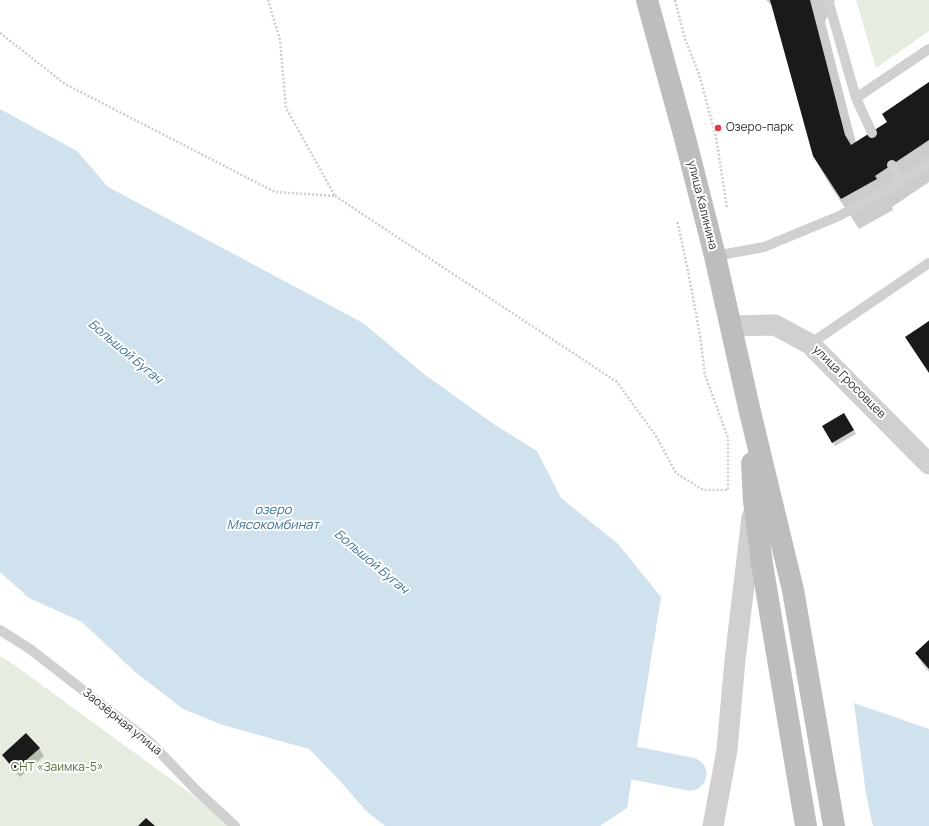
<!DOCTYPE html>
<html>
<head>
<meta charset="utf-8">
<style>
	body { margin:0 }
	canvas { display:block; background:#fff }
</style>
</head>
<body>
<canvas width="929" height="826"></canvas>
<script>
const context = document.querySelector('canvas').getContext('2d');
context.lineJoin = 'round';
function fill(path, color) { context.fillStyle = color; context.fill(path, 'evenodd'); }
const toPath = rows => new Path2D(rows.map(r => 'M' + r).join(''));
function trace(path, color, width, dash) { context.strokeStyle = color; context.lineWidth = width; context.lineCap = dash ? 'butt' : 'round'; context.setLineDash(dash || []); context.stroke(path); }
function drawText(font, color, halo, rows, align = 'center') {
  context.font = font + ' Manrope,sans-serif'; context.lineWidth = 4; context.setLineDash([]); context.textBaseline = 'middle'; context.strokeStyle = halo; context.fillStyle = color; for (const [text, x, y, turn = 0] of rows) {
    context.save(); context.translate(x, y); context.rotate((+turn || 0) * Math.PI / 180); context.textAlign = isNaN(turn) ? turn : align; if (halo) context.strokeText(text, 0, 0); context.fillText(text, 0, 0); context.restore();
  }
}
fill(toPath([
	[856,0,929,0,929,31,876,68],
	[0,656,13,664,235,826,0,826]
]), '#e6ecdf');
fill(toPath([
	[0,109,77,151,108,187,363,323,424,374,495,425,537,451,561,498,618,544,661,597,627,808,600,826,385,826,366,811,342,783,309,749,223,725,183,709,134,671,82,622,29,598,0,572],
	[854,703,929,729,929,826,873,826,866,794]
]), '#cfe2ee');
fill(toPath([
	[766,0,835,0,825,22,856,143,887,123,929,83,929,182,892,207,893,210,859,229,831,187,813,156,773,7],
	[844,414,856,434,835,446,823,426],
	[929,642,929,672,923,665,916,653],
	[39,748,44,756,20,777,8,763,3,755]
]), '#0003');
trace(toPath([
	[592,750,598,756,690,774]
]), '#cfe2ee', 33);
fill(toPath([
	[770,0,810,0,845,135,851,145,887,122,882,114,929,82,929,140,875,176,877,179,841,199,813,156],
	[929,321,929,373,905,337],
	[844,413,854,430,832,443,822,426],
	[929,640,929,669,915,653],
	[26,733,40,748,15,770,2,755],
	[146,818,155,826,138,826]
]), '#1a1a1a');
trace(toPath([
	[675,0,685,39,699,74,716,137,727,208],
	[0,33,65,84,275,192,335,196,286,108,280,40,268,0],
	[335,196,617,382,656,436,676,473,703,490,728,490,728,438,705,375,700,335,688,271,677,220]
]), '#cdcdcd', 2.5, [2, 2]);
trace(toPath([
	[828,0,856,98],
	[872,133,856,98,929,49],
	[892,165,902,181],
	[715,256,764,247,839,216,902,181,929,163],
	[810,344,929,263],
	[0,630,30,649,151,743,196,790,235,826]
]), '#d0d0d0', 10);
trace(toPath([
	[731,326,775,325,810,344,929,464],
	[713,826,727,750,735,660,752,517]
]), '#d0d0d0', 21);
trace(toPath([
	[647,0,685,138,715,256,750,412,793,590,834,826],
	[752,463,754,501,762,564,806,826]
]), '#bdbdbd', 22);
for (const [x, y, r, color] of [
	[718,128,4,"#e63946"]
]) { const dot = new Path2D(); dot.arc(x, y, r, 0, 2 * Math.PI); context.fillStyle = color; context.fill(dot); trace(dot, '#fff', 1.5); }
drawText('12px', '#333', '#fff', [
	["Озеро-парк",726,128]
], 'left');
drawText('12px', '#333', '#fff', [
	["улица Калинина",702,205,76],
	["улица Гросовцев",849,382,45],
	["Заозёрная улица",122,722,39]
]);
drawText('12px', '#56703f', '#fff', [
	["СНТ «Заимка-5»",57,768]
]);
drawText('italic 13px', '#3f7597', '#fff', [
	["Большой Бугач",125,352,40],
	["озеро",273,510],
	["Мясокомбинат",273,525],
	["Большой Бугач",371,562,40]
]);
</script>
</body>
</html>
